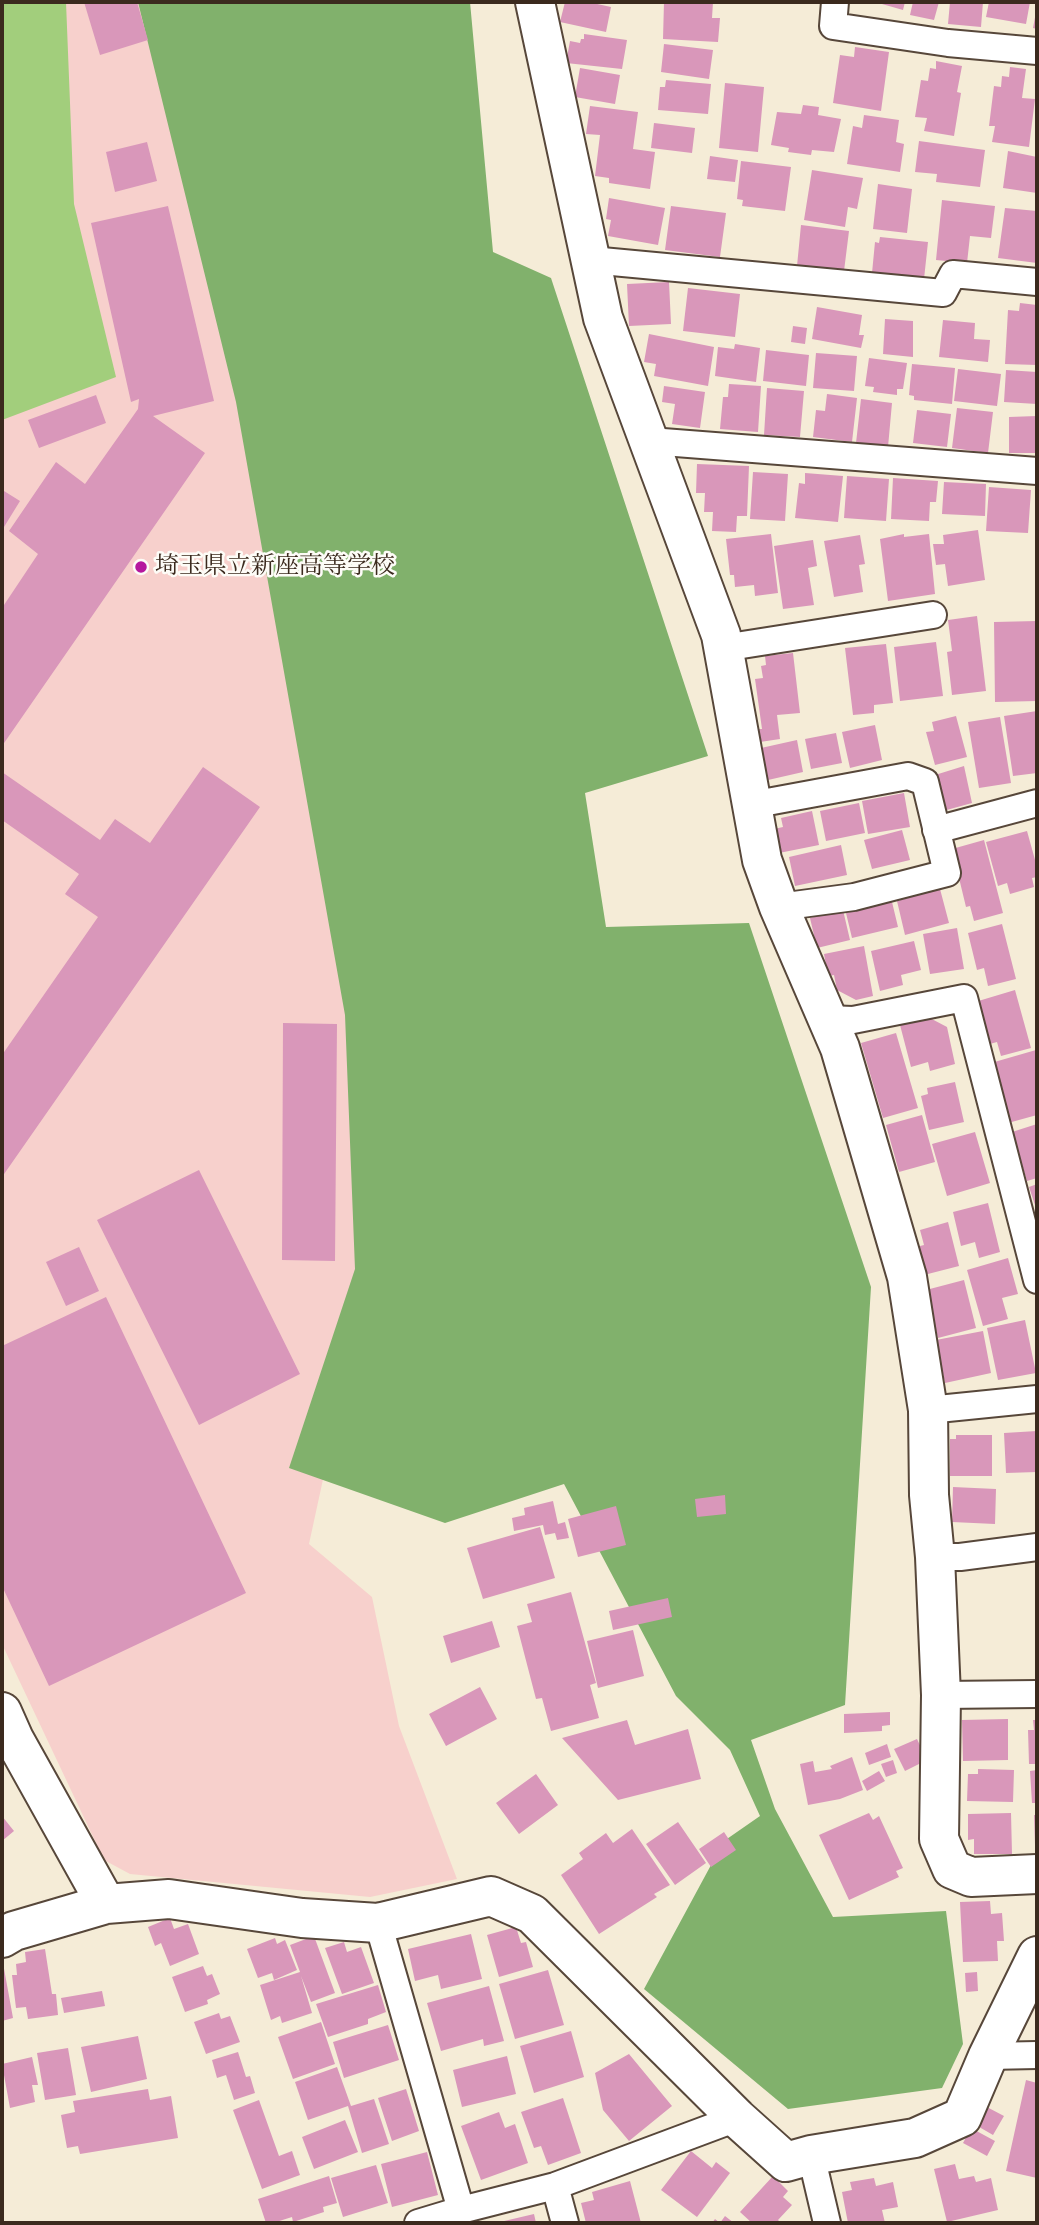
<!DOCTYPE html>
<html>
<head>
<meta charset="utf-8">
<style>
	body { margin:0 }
	#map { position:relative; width:1039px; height:2225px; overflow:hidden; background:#f5ecd7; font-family:Alegreya,serif }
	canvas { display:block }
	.frame { position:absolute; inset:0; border:4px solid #3b2a1e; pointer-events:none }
</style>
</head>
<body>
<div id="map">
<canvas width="1039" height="2225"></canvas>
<div class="frame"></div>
</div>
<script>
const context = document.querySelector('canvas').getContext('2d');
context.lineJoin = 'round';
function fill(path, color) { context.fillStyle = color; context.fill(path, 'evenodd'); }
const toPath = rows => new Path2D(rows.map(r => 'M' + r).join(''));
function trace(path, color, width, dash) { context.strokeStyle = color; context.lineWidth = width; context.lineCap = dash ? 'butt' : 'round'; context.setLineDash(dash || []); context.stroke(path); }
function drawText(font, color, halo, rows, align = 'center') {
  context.font = font + ' Alegreya,"Noto Serif JP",serif'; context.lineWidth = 5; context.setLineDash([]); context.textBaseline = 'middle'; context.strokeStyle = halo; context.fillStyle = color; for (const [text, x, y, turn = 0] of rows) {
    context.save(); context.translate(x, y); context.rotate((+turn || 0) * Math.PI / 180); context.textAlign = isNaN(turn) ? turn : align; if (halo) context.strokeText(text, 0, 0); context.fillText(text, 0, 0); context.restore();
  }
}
fill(toPath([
	[2,2,146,2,198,184,372,1157,351,1350,309,1544,372,1597,399,1726,457,1879,370,1897,130,1874,104,1860,2,1644]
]), '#f7d0cc');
fill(toPath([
	[2,2,66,2,74,204,116,377,2,420]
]), '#a2ce7c');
fill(toPath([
	[138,2,470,2,493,252,551,278,708,756,585,793,606,927,749,923,871,1287,845,1705,751,1740,775,1809,833,1917,946,1911,963,2044,942,2088,788,2109,644,1989,724,1841,760,1816,730,1750,676,1696,564,1484,445,1523,289,1468,355,1269,345,1015,236,402]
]), '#81b16c');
fill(toPath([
	[84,2,137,2,148,40,100,55],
	[565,2,588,2,611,7,606,32,560,22],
	[664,2,713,2,712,18,720,18,718,42,663,39],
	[875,2,905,2,903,10],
	[913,2,939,2,934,20,910,15],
	[950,2,983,2,981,27,948,24],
	[989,2,1030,2,1026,24,986,17],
	[1036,12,1037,12,1037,29,1033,28],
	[584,34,627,40,622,69,566,63,570,41,580,43,581,39,584,39],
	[664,44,713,50,709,79,661,72],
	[855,47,889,52,881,111,833,103,840,55,854,57],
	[936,61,962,66,957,92,961,93,954,136,924,131,927,118,915,117,921,80,928,81,930,68,936,69],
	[1010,67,1026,69,1022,98,1035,99,1029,147,992,142,995,126,989,126,994,86,1001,87,1002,76,1009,77],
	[580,68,620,75,615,104,575,97],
	[666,80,711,84,708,114,658,110,660,87,665,87],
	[725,83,764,87,758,152,719,148],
	[803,105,819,107,818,115,841,119,834,152,812,150,811,155,788,152,789,148,771,145,777,112,801,114],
	[590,106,638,112,633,149,655,152,650,189,609,183,609,178,595,176,600,135,586,134],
	[864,115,899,120,896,142,904,144,900,172,847,164,853,126,862,128],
	[654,123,695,128,692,153,651,148],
	[919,141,985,150,980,187,936,182,937,174,915,172],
	[147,142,157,181,115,192,106,152],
	[1008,151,1037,157,1037,193,1003,188],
	[710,156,738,160,735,182,707,179],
	[741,161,791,167,785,211,742,206,743,200,737,199],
	[812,170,863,178,857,209,848,207,845,227,804,220],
	[878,184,912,189,907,233,873,229],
	[609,198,665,208,658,245,608,236,611,220,606,219],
	[942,200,995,206,991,238,970,236,967,263,936,260],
	[168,206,214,401,153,416,205,453,2,746,2,608,38,554,9,531,56,462,85,484,138,409,139,399,131,402,91,223],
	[671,206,726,213,720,257,665,250],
	[1005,208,1037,211,1037,263,998,258],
	[801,225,849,231,844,271,797,266],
	[880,237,928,242,924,279,872,273,875,242,879,243],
	[669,282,671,324,629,326,627,284],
	[688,288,740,294,735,337,683,331],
	[1020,303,1037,305,1037,365,1005,364,1008,310,1019,311],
	[817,307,862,315,859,335,864,335,861,348,812,339],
	[885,319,913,321,913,357,883,354],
	[943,320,975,323,974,339,990,340,988,362,939,357],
	[793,326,807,328,805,344,791,342],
	[649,334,714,347,708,386,654,376,656,364,644,362],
	[735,344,760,348,756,382,715,376,718,347,734,349],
	[766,350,809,355,806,386,763,381],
	[816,353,857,356,854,391,813,388],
	[869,358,907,363,903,389,897,389,897,395,873,392,874,387,865,386],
	[912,364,955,368,952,404,914,400,914,396,909,395],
	[958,369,1001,374,997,406,954,401],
	[1006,370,1037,372,1037,404,1004,402],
	[729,384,761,386,758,432,720,429,723,397,728,397],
	[664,386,705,392,700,428,672,424,675,404,662,402],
	[767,388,804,391,800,437,764,435],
	[827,394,857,398,852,442,813,437,816,410,825,411],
	[96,395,106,423,39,448,28,420],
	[861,399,892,403,888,447,856,443],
	[957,408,993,412,988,453,952,448],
	[917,410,951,414,947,447,913,443],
	[1037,416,1037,453,1009,453,1009,417],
	[697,464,749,466,747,516,737,516,736,532,712,531,713,512,704,512,705,493,696,493],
	[753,472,788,474,785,521,750,519],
	[805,473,843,476,838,522,795,518,799,483,805,484],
	[847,476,889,479,886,521,844,518],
	[893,478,938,481,936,502,930,502,929,521,891,519],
	[944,482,986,484,985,516,942,514],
	[989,487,1031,490,1028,533,986,531],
	[4,491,20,501,4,527,2,526,2,494],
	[978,530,985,580,948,586,945,564,936,565,933,544,944,544,943,535],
	[771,534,778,593,755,596,754,585,735,587,734,575,730,575,726,539],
	[904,534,904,537,929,534,935,594,888,601,880,539],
	[860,535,865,564,859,565,863,592,834,597,824,541],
	[813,540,817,566,808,568,814,605,783,609,774,546],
	[977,616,986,691,952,695,947,652,952,651,948,620],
	[1037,621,1037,701,995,702,994,622],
	[936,642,943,696,900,701,894,647],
	[886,644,893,703,874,705,874,713,853,715,845,648],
	[793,653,800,713,777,715,780,739,760,742,758,729,762,729,755,679,763,678,761,666,766,665,765,656],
	[1037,711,1037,773,1013,776,1004,716],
	[956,716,967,757,935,765,926,732,934,731,932,722],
	[1000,717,1011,783,979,788,968,722],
	[875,725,882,760,850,768,842,732],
	[836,733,842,763,811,769,805,739],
	[797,740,803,772,768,780,761,748],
	[964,766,972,803,943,811,935,775],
	[203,767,260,807,2,1177,2,1055,98,917,65,894,79,874,2,820,2,772,100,840,115,819,150,843],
	[904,793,910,827,868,834,862,801],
	[859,803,865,833,826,841,820,811],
	[812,811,819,845,779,853,774,829,783,827,781,818],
	[902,830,910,860,872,869,864,840],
	[1027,831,1037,867,1037,877,1032,878,1034,887,1010,894,1007,883,998,886,986,842],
	[984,840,1003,913,974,921,970,906,966,907,952,849],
	[841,845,847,875,795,886,789,857],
	[940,889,949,923,905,935,897,901],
	[892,902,898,927,852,938,846,913],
	[843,910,850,940,817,948,810,918],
	[1002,924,1016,979,988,986,984,968,977,970,968,933],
	[957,928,964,969,930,974,923,934],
	[914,941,921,970,901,975,903,985,880,991,871,951],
	[864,946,873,996,856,1000,837,990,834,975,828,976,824,954],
	[1015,990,1031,1048,1001,1056,997,1042,986,1045,975,1002],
	[928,1017,947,1027,955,1064,930,1071,928,1062,911,1067,900,1025],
	[283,1023,337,1024,335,1261,282,1260],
	[896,1033,918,1108,883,1118,861,1043],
	[1036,1050,1037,1115,1008,1123,991,1063],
	[955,1082,964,1122,929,1130,921,1096,928,1094,927,1088],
	[922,1115,935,1162,899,1172,886,1125],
	[1037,1124,1037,1178,1027,1181,1012,1132],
	[975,1132,990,1183,947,1196,932,1144],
	[199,1170,300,1374,199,1425,97,1220],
	[1037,1184,1037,1211,1029,1187],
	[988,1203,1000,1252,979,1258,975,1242,961,1246,953,1212],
	[948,1222,959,1266,924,1275,916,1247,924,1245,920,1230],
	[79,1247,99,1291,66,1306,46,1262],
	[1008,1258,1018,1294,1002,1298,1008,1319,983,1326,967,1270],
	[964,1280,976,1328,938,1338,926,1290],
	[106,1297,246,1593,49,1686,2,1586,2,1346],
	[1025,1320,1036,1373,998,1380,987,1328],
	[983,1331,991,1373,945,1383,936,1340],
	[1037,1431,1037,1472,1006,1473,1004,1433],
	[956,1435,992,1435,992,1476,950,1476,950,1439,956,1439],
	[953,1487,996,1489,995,1524,952,1522],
	[725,1495,726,1514,697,1517,695,1499],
	[553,1501,558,1524,565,1522,569,1538,557,1540,555,1533,545,1535,543,1525,514,1531,512,1518,525,1515,524,1508],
	[616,1506,626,1545,578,1557,568,1519],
	[540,1527,555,1578,483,1599,467,1548],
	[571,1592,596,1683,590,1685,599,1718,551,1731,542,1698,536,1699,517,1626,532,1622,527,1604],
	[668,1598,672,1617,613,1630,609,1611],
	[492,1621,500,1647,451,1663,443,1636],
	[633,1630,644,1676,598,1688,587,1641],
	[480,1687,497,1719,446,1746,429,1714],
	[890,1712,890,1725,882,1726,882,1731,844,1733,844,1714],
	[1008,1719,1008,1760,963,1761,962,1720],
	[627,1720,635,1745,688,1729,701,1779,618,1800,562,1738],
	[1033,1720,1037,1720,1037,1764,1029,1764,1028,1730,1034,1730],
	[917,1739,927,1760,905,1771,894,1749],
	[887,1744,891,1757,869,1765,865,1753],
	[852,1757,863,1790,840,1799,808,1805,800,1764,813,1761,815,1772,832,1769,830,1766],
	[893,1760,897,1773,886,1777,881,1764],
	[978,1769,1014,1770,1013,1802,967,1801,968,1774,978,1774],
	[1037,1770,1037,1803,1032,1803,1030,1771],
	[879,1771,885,1781,867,1791,862,1781],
	[536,1774,558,1805,519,1834,496,1803],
	[869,1813,873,1820,879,1816,903,1868,896,1871,899,1877,849,1900,819,1835],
	[1011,1813,1012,1854,974,1854,974,1839,968,1840,968,1814],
	[1034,1815,1037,1815,1037,1845,1035,1845],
	[2,1816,14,1831,2,1841],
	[678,1822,706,1863,675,1885,646,1844],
	[632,1829,670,1885,654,1894,657,1897,599,1934,561,1875,583,1859,579,1853,606,1833,613,1843],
	[724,1832,736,1850,711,1867,699,1849],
	[990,1901,991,1914,1002,1913,1004,1941,997,1941,998,1961,963,1962,960,1902],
	[170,1918,174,1929,188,1924,199,1954,170,1966,161,1943,155,1946,148,1927],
	[516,1927,521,1943,526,1942,533,1967,499,1977,487,1935],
	[471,1934,482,1979,441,1989,438,1975,415,1981,408,1949],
	[314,1936,335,1993,311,2002,301,1976,312,2013,282,2023,280,2016,271,2020,260,1985,300,1972,290,1945],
	[275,1938,277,1944,285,1940,297,1970,274,1980,272,1973,258,1978,247,1949],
	[344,1942,347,1952,361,1947,374,1983,342,1994,325,1948],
	[45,1949,52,1994,56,1994,58,2015,28,2019,26,2007,16,2008,12,1975,17,1975,16,1964,26,1962,25,1952],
	[3,1963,13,2018,2,2021,2,1964],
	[203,1966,207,1976,212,1974,220,1994,207,2000,208,2004,185,2012,172,1977],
	[548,1970,564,2025,515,2039,499,1984],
	[977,1972,978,1991,966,1992,965,1973],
	[378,1985,386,2012,368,2019,368,2024,328,2037,316,2004],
	[489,1986,504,2041,484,2046,483,2039,441,2051,427,2003],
	[102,1991,105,2006,64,2013,61,1998],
	[219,2013,221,2019,230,2016,240,2042,206,2054,194,2022],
	[321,2022,335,2064,293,2079,278,2037],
	[388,2025,399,2060,344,2078,333,2042],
	[571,2031,584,2077,534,2093,520,2046],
	[138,2036,147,2079,91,2092,81,2047],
	[68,2048,76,2095,45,2100,37,2053],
	[238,2052,246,2077,250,2076,255,2093,234,2100,226,2075,217,2078,212,2060],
	[629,2054,672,2106,629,2141,603,2110,595,2073],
	[507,2056,516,2094,462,2107,453,2070],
	[32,2057,38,2085,32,2085,35,2102,10,2108,2,2064],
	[337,2067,351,2106,374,2099,389,2144,362,2153,348,2106,308,2120,295,2082],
	[1026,2080,1037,2083,1037,2178,1006,2171],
	[148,2089,150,2100,171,2096,178,2138,80,2154,78,2146,67,2148,61,2115,75,2112,73,2101],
	[406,2089,419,2131,392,2141,378,2098],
	[563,2098,581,2153,548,2165,541,2146,534,2148,521,2112],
	[259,2100,279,2156,292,2151,300,2175,262,2189,233,2110],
	[983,2105,1004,2116,993,2135,974,2124],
	[499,2112,505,2128,515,2124,528,2163,481,2180,461,2126],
	[345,2120,358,2152,314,2169,302,2137],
	[971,2128,995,2141,987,2156,963,2143],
	[691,2151,712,2168,716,2162,730,2173,697,2217,661,2190],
	[427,2152,438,2195,392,2207,381,2164],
	[955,2164,959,2179,974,2176,976,2182,991,2178,998,2210,947,2222,934,2169],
	[376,2165,388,2203,343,2217,331,2178],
	[329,2176,337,2203,323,2207,324,2212,293,2222,292,2217,273,2223,266,2223,258,2199],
	[773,2176,788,2191,783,2197,792,2205,778,2220,781,2223,752,2223,740,2212],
	[874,2178,876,2186,893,2182,898,2207,882,2210,885,2223,848,2223,842,2192,852,2190,850,2182],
	[630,2181,641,2223,586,2223,581,2203,594,2200,592,2192],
	[534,2214,536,2223,500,2223,500,2222],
	[725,2216,734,2223,712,2223,715,2219,720,2223]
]), '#d997ba');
const lane = toPath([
	[835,2,833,26,948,43,1037,51],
	[591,260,943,293,953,274,1037,282],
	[650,441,1037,471],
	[723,648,933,615],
	[751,805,908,776,925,782,947,873,854,897,779,907],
	[936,830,1037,803],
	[827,1019,853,1020,964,998,1037,1280],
	[928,1410,1037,1399],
	[935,1557,960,1557,1037,1547],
	[941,1695,1037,1694],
	[378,1923,461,2210,555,2186,737,2118],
	[988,2056,1037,2055],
	[811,2155,827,2223],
	[555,2186,565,2223],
	[418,2223,461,2210]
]);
const street = toPath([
	[535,2,603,318,721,635,762,860,779,907,840,1048,907,1277,928,1410,929,1495,935,1557,941,1695,939,1839,952,1869,971,1877,1037,1874],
	[2,1712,14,1739,106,1904,169,1899,302,1918,378,1923,491,1896,532,1914,737,2118,786,2162,811,2155,915,2138,962,2117,988,2056,1037,1956],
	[2,1938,14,1931,106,1904]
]);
trace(lane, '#57473a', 30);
trace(street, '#57473a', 42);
trace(lane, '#fff', 26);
trace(street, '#fff', 38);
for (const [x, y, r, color] of [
	[141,567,7,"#b5179e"]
]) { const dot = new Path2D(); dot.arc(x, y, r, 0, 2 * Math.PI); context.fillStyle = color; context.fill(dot); trace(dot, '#fdfcf7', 2.5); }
drawText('24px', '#3b2a1e', '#fdfcf7', [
	["埼玉県立新座高等学校",155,567]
], 'left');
</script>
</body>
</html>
